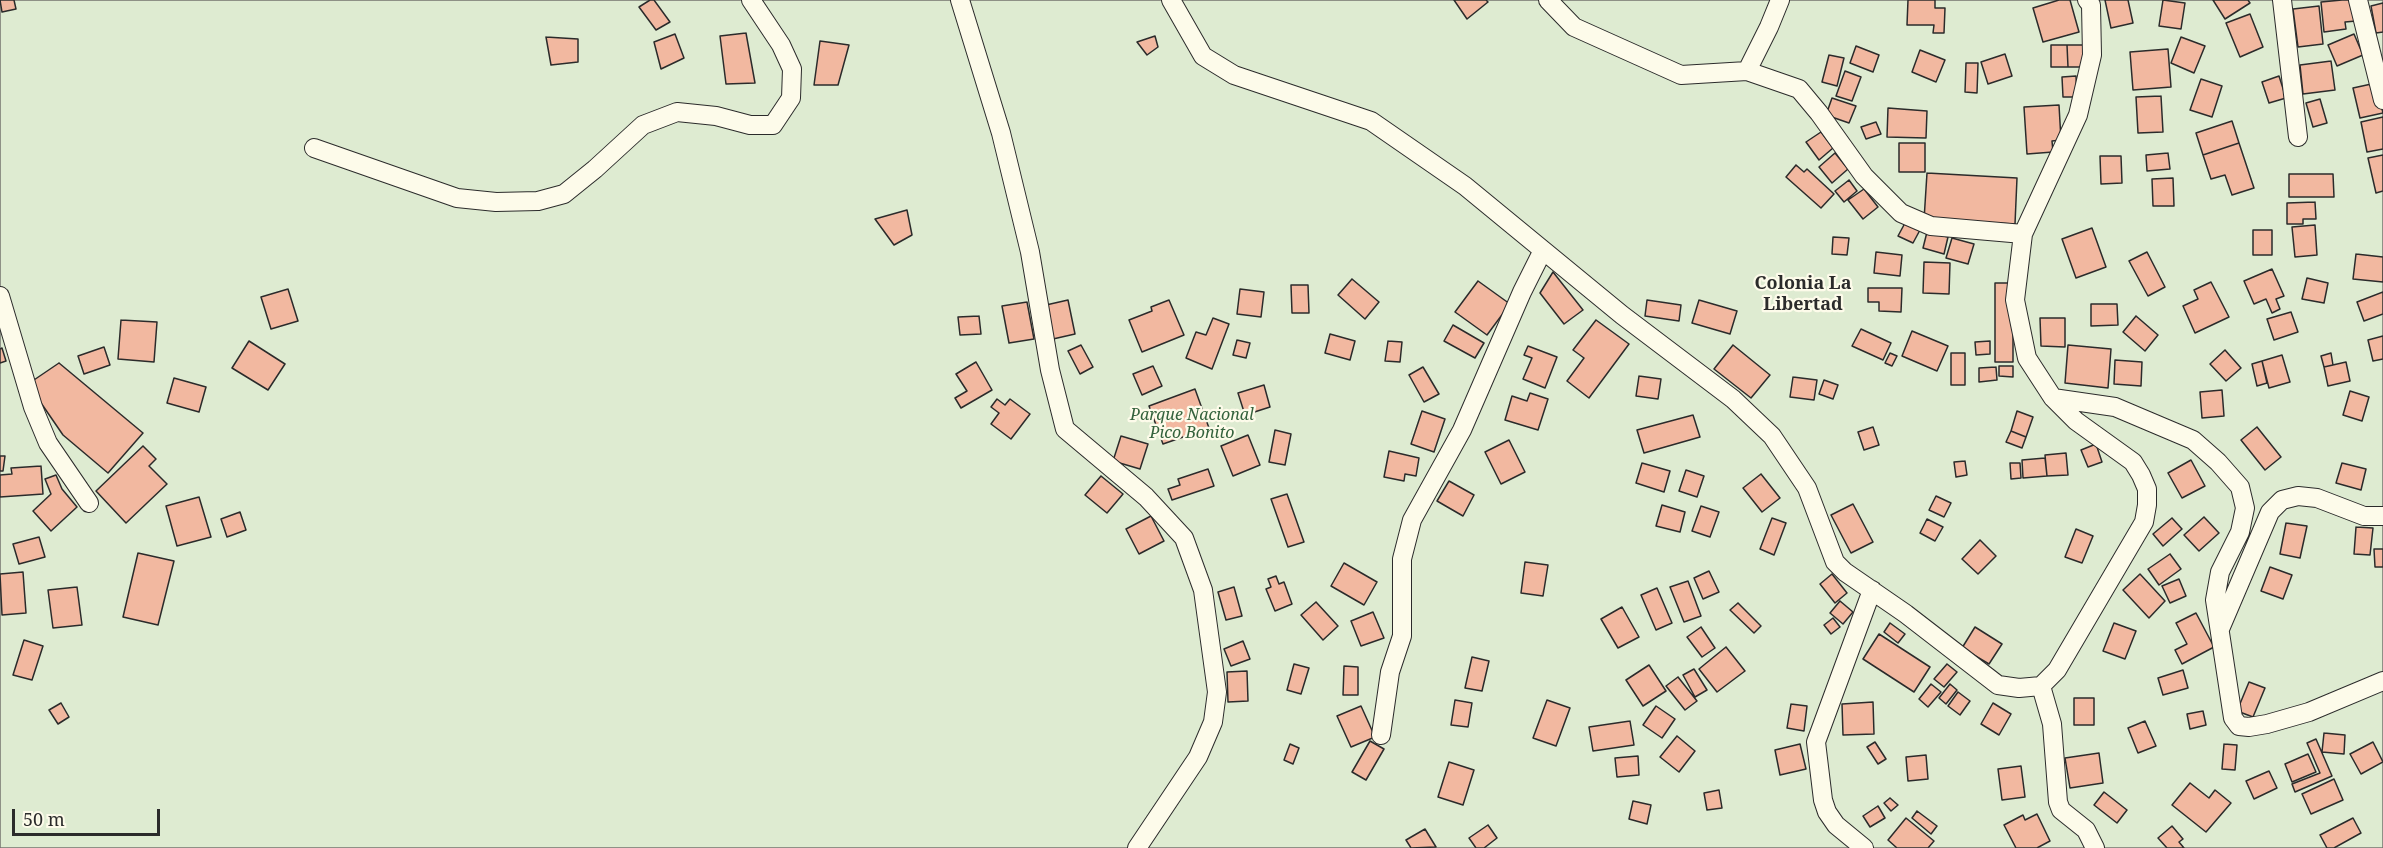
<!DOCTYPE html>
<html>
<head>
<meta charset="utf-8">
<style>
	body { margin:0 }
	#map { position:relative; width:2383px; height:848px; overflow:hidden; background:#fdfbea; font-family:"Noto Serif",serif }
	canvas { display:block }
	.scale { position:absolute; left:12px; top:809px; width:148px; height:27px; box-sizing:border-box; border:3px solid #2b2b2b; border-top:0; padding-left:8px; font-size:18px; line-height:21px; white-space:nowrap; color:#2b2b2b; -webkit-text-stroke:4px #fdfbea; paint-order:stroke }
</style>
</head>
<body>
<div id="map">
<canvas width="2383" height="848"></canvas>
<div class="scale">50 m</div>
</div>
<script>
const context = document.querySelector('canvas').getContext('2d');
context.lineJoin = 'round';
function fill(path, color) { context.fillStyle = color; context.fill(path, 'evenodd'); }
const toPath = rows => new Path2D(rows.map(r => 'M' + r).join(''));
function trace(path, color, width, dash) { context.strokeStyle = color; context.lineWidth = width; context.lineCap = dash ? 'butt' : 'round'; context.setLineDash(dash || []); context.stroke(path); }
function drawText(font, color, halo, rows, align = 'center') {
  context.font = font + ' "Noto Serif",serif'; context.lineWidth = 4.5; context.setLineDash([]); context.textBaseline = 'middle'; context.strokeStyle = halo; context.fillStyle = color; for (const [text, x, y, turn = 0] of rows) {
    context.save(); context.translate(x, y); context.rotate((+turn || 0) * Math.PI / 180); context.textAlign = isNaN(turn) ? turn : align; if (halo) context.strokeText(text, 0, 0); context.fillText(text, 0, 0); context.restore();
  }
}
const green = toPath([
	[0,0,2383,0,2383,848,0,848,0,0]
]);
fill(green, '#deebd1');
trace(green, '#74746e', 1.5);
const building = toPath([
	[0,0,14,0,16,9,2,12,0,0],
	[650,0,654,0,670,22,656,30,639,7,650,0],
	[1454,0,1486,0,1488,2,1467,19,1454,0],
	[1908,0,1935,0,1935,8,1945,8,1944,33,1933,33,1934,25,1907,25,1908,0],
	[2059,0,2070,0,2079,32,2043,42,2033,8,2059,0],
	[2105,0,2128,0,2133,23,2111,28,2105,0],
	[2163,0,2185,3,2181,29,2159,26,2163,0],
	[2213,0,2248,0,2250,3,2225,19,2213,0],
	[2342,0,2354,0,2356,21,2345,22,2346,29,2324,32,2321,2,2342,0],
	[2383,3,2383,32,2376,33,2371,6,2383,3],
	[2319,6,2323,44,2298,47,2293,9,2319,6],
	[2250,14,2263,47,2240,57,2226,23,2250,14],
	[746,33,755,83,726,84,720,36,746,33],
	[675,34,684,58,661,69,654,42,675,34],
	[2354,34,2363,55,2337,66,2328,45,2354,34],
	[1155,36,1158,47,1147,55,1137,42,1155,36],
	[546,37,578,39,578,62,551,65,546,37],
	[2181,37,2205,46,2194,73,2171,63,2181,37],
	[820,41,849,45,838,85,814,85,820,41],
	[2051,45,2067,45,2068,67,2051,67,2051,45],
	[2067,45,2084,45,2084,67,2068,67,2067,45],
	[1856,46,1879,55,1873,72,1850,63,1856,46],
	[2168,49,2171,87,2133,90,2130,52,2168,49],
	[1920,50,1945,60,1936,82,1912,72,1920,50],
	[2005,54,2012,76,1988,84,1981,62,2005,54],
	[1829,55,1844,58,1837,86,1822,82,1829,55],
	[2331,61,2335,90,2303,94,2300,65,2331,61],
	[1966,63,1978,63,1977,93,1965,92,1966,63],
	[1845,71,1861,77,1852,101,1836,96,1845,71],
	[2076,76,2077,97,2063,97,2062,77,2076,76],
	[2279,76,2286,98,2269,103,2262,82,2279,76],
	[2201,79,2222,86,2212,117,2190,110,2201,79],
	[2376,83,2383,113,2360,118,2353,88,2376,83],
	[2161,96,2163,132,2138,133,2136,97,2161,96],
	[1832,98,1856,106,1849,123,1826,115,1832,98],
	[2320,99,2327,123,2313,127,2306,103,2320,99],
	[2059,105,2061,140,2052,141,2053,152,2027,154,2024,107,2059,105],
	[1888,108,1927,111,1926,138,1887,137,1888,108],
	[2383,117,2383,149,2367,152,2361,122,2383,117],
	[2232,121,2239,143,2203,155,2196,133,2232,121],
	[1876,122,1881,134,1866,139,1861,127,1876,122],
	[1821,132,1833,148,1819,160,1806,142,1821,132],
	[1899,143,1925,143,1925,172,1899,172,1899,143],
	[2239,143,2254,188,2232,195,2225,175,2211,179,2203,155,2239,143],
	[1835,153,1848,169,1832,183,1819,167,1835,153],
	[2168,153,2170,169,2147,171,2146,155,2168,153],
	[2383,155,2383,191,2376,193,2368,158,2383,155],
	[2100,156,2121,156,2122,183,2101,184,2100,156],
	[1796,165,1804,172,1807,169,1834,194,1821,208,1786,177,1796,165],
	[1927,173,2017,178,2015,224,1924,220,1927,173],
	[2289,174,2333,174,2334,197,2289,197,2289,174],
	[2173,178,2174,206,2153,206,2152,179,2173,178],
	[1849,180,1857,191,1844,202,1835,191,1849,180],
	[1864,189,1878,207,1863,219,1848,200,1864,189],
	[2315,202,2316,219,2303,219,2303,224,2287,224,2287,203,2315,202],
	[907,210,912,235,894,245,875,219,907,210],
	[1905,223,1920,230,1913,243,1898,236,1905,223],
	[2315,225,2317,255,2295,257,2292,227,2315,225],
	[2092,228,2106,267,2076,278,2062,239,2092,228],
	[2253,230,2272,230,2272,255,2253,255,2253,230],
	[1927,232,1948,237,1944,254,1923,248,1927,232],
	[1833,237,1849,238,1847,255,1832,254,1833,237],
	[1952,238,1974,244,1968,264,1946,258,1952,238],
	[1876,252,1902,255,1900,276,1874,273,1876,252],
	[2147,252,2165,287,2148,296,2129,261,2147,252],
	[2356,254,2383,257,2383,282,2353,279,2356,254],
	[1924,262,1950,263,1949,294,1923,293,1924,262],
	[2272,269,2284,296,2276,299,2280,309,2272,313,2266,299,2254,304,2244,281,2272,269],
	[1553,272,1583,310,1564,324,1540,293,1553,272],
	[2307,278,2328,283,2324,303,2302,299,2307,278],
	[1352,279,1379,302,1365,319,1338,295,1352,279],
	[1478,281,1510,304,1487,335,1455,312,1478,281],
	[2211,282,2229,317,2195,333,2183,306,2198,299,2194,290,2211,282],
	[1995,283,2013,283,2013,362,1995,362,1995,283],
	[1291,285,1308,285,1309,313,1292,313,1291,285],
	[1868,288,1902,288,1901,312,1879,311,1879,302,1868,302,1868,288],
	[288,289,298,321,271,329,261,297,288,289],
	[1240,289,1264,292,1261,317,1237,314,1240,289],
	[2383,292,2383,314,2364,321,2357,302,2383,292],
	[1068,300,1075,334,1053,339,1046,305,1068,300],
	[1169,300,1184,335,1142,352,1129,320,1152,311,1151,307,1169,300],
	[1647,300,1681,305,1679,321,1645,316,1647,300],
	[1699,300,1737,311,1730,334,1692,323,1699,300],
	[1027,302,1034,339,1009,343,1002,306,1027,302],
	[2091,304,2117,304,2118,325,2091,326,2091,304],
	[2291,312,2298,332,2274,340,2267,319,2291,312],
	[979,316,981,334,960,335,958,317,979,316],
	[2136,316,2158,335,2145,351,2123,332,2136,316],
	[1213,318,1229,324,1212,369,1186,358,1196,332,1206,335,1213,318],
	[2040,318,2065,318,2065,347,2041,346,2040,318],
	[121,320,157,322,154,362,118,359,121,320],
	[1596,320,1629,344,1589,398,1567,381,1584,358,1573,350,1596,320],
	[1453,325,1484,343,1475,358,1444,341,1453,325],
	[1861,329,1891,343,1883,360,1852,346,1861,329],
	[1912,331,1948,346,1937,371,1902,356,1912,331],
	[1330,334,1355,341,1350,360,1325,353,1330,334],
	[2383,336,2383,359,2373,361,2368,340,2383,336],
	[1237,340,1250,343,1246,358,1233,355,1237,340],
	[249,341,285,364,268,390,232,368,249,341],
	[1388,341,1402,342,1400,362,1385,361,1388,341],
	[1990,341,1990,354,1976,355,1975,342,1990,341],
	[1081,345,1093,367,1080,374,1068,351,1081,345],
	[1733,345,1770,375,1751,398,1714,369,1733,345],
	[2068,345,2111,349,2108,388,2065,383,2068,345],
	[1528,346,1557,357,1545,388,1523,379,1532,358,1524,355,1528,346],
	[104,347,110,365,84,374,78,356,104,347],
	[2,348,6,361,0,363,0,349,2,348],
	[2225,350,2241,368,2226,381,2210,364,2225,350],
	[1890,353,1897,356,1892,366,1885,363,1890,353],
	[1951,353,1965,353,1965,385,1951,385,1951,353],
	[2331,353,2333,365,2324,367,2321,356,2331,353],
	[2282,355,2290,382,2269,388,2262,361,2282,355],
	[2115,360,2142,362,2141,386,2114,384,2115,360],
	[2262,361,2267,383,2257,386,2252,364,2262,361],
	[976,362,992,390,961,408,955,398,967,391,956,374,976,362],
	[2346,362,2350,381,2328,386,2324,367,2346,362],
	[59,363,143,433,108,473,63,435,28,384,59,363],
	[1153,366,1162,386,1142,395,1133,374,1153,366],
	[1999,366,2013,366,2013,377,1999,376,1999,366],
	[1423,367,1439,394,1424,402,1409,375,1423,367],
	[1996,367,1997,380,1979,382,1979,368,1996,367],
	[1639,376,1661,379,1658,399,1636,396,1639,376],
	[1793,377,1817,380,1814,400,1790,397,1793,377],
	[174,378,206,387,199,412,167,403,174,378],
	[1824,380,1838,385,1833,399,1819,394,1824,380],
	[1264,385,1270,407,1245,415,1238,393,1264,385],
	[1195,389,1209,428,1163,444,1149,406,1195,389],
	[2222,390,2224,416,2202,418,2200,392,2222,390],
	[2350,391,2369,397,2362,421,2343,415,2350,391],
	[1530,393,1548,399,1538,430,1505,420,1512,396,1527,401,1530,393],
	[997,399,1005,405,1010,399,1030,414,1011,439,991,424,999,413,991,407,997,399],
	[1422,411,1445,419,1434,452,1411,444,1422,411],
	[2017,411,2033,417,2026,437,2011,431,2017,411],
	[1693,415,1700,437,1644,453,1637,430,1693,415],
	[1873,427,1879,445,1864,450,1858,432,1873,427],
	[2257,427,2281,457,2265,470,2241,440,2257,427],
	[1275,430,1291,434,1285,465,1269,462,1275,430],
	[2011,431,2026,437,2022,448,2006,442,2011,431],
	[1248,435,1260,465,1233,476,1221,446,1248,435],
	[1121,436,1148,444,1140,469,1113,461,1121,436],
	[1509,440,1525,472,1501,484,1485,452,1509,440],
	[2096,444,2102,462,2088,467,2081,450,2096,444],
	[143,446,156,459,149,466,167,484,126,523,96,491,143,446],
	[1389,451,1419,458,1416,476,1405,474,1404,481,1384,477,1389,451],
	[2066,453,2068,475,2047,476,2045,455,2066,453],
	[0,456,5,456,3,471,0,471,0,456],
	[2045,458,2047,476,2023,478,2022,460,2045,458],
	[2191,460,2205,486,2182,498,2168,473,2191,460],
	[1965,461,1967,475,1956,477,1954,462,1965,461],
	[1642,463,1670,471,1664,492,1636,483,1642,463],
	[2010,463,2020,463,2021,478,2011,479,2010,463],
	[2342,463,2366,469,2361,490,2336,483,2342,463],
	[41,466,43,494,0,497,0,475,12,474,11,468,41,466],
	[1208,469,1214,486,1172,500,1168,489,1180,485,1178,479,1208,469],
	[1686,470,1704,476,1697,497,1679,491,1686,470],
	[1761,474,1780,498,1762,512,1743,488,1761,474],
	[56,475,62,489,77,507,51,531,33,511,51,494,45,479,56,475],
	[1101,476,1123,494,1107,513,1085,495,1101,476],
	[1449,481,1474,495,1463,516,1437,501,1449,481],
	[1287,494,1304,542,1288,547,1271,499,1287,494],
	[1936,496,1951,503,1944,517,1929,510,1936,496],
	[199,497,211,537,177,546,166,506,199,497],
	[1853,504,1873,542,1851,553,1831,515,1853,504],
	[1662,505,1685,512,1680,532,1656,526,1662,505],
	[1701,506,1719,512,1710,537,1692,531,1701,506],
	[240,512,246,530,227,537,221,519,240,512],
	[1151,516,1164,541,1139,554,1126,529,1151,516],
	[2204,517,2219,533,2199,551,2184,535,2204,517],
	[1772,518,1786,523,1774,555,1760,549,1772,518],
	[2172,518,2182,529,2163,546,2153,534,2172,518],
	[1927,519,1943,527,1935,541,1920,533,1927,519],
	[2286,523,2307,526,2300,558,2280,554,2286,523],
	[2356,527,2373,528,2370,555,2354,554,2356,527],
	[2076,529,2093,536,2082,563,2065,557,2076,529],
	[39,537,45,557,19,564,13,544,39,537],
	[1980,540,1996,556,1978,574,1962,559,1980,540],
	[2374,549,2383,549,2383,567,2375,567,2374,549],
	[138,553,174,561,158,625,123,617,138,553],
	[2170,554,2181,569,2159,585,2148,569,2170,554],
	[1525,562,1548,565,1543,596,1521,593,1525,562],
	[1344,563,1377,582,1364,605,1331,586,1344,563],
	[2270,567,2292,575,2283,599,2261,591,2270,567],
	[1709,571,1719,592,1703,599,1694,578,1709,571],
	[23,572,26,613,2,615,0,574,23,572],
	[1832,574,1847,593,1835,603,1820,584,1832,574],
	[2140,574,2165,601,2149,618,2123,590,2140,574],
	[1276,576,1279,584,1284,582,1292,604,1275,611,1266,589,1271,587,1268,579,1276,576],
	[2179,579,2186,596,2170,603,2162,586,2179,579],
	[1688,581,1701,616,1684,622,1670,587,1688,581],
	[77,587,82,625,53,628,48,590,77,587],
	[1234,587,1242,616,1226,620,1218,592,1234,587],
	[1657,588,1672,623,1656,630,1641,595,1657,588],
	[1840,601,1853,612,1843,624,1830,613,1840,601],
	[1316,602,1338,626,1323,640,1301,615,1316,602],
	[1738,603,1761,626,1754,633,1730,610,1738,603],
	[1622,607,1639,637,1618,648,1601,619,1622,607],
	[1373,612,1384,638,1361,646,1351,621,1373,612],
	[2196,613,2214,647,2182,664,2175,650,2187,644,2176,623,2196,613],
	[1833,618,1840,627,1831,634,1824,625,1833,618],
	[1890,623,1905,634,1898,643,1884,632,1890,623],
	[2114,623,2136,631,2125,659,2103,651,2114,623],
	[1701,627,1715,648,1702,657,1687,637,1701,627],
	[1975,627,2002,644,1989,664,1962,648,1975,627],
	[1879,634,1930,667,1914,692,1863,659,1879,634],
	[24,640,43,646,32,680,13,675,24,640],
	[1243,641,1250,659,1231,666,1224,649,1243,641],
	[1726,647,1745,671,1717,692,1699,669,1726,647],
	[1472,657,1489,661,1482,691,1465,688,1472,657],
	[1294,664,1309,668,1301,694,1287,690,1294,664],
	[1947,664,1957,672,1944,687,1934,679,1947,664],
	[1649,665,1666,691,1643,706,1626,680,1649,665],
	[1344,666,1358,667,1358,695,1343,695,1344,666],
	[1694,669,1707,690,1695,697,1683,675,1694,669],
	[2183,670,2188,688,2163,695,2158,678,2183,670],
	[1247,671,1248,701,1228,702,1227,672,1247,671],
	[1678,677,1697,701,1685,710,1666,686,1678,677],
	[2249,682,2265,688,2253,717,2237,711,2249,682],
	[1931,684,1941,692,1928,707,1919,699,1931,684],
	[1950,684,1957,690,1946,704,1939,698,1950,684],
	[1958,692,1970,701,1960,715,1948,706,1958,692],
	[2074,698,2094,698,2094,725,2074,725,2074,698],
	[1455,700,1472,703,1468,727,1451,725,1455,700],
	[1547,700,1570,708,1556,746,1533,738,1547,700],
	[1873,702,1874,734,1843,735,1842,704,1873,702],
	[61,703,69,717,58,724,49,710,61,703],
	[1993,703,2011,714,1999,735,1981,724,1993,703],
	[1791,704,1807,706,1804,731,1787,728,1791,704],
	[1361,706,1375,737,1351,747,1337,716,1361,706],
	[1656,706,1675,719,1662,738,1643,725,1656,706],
	[2203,711,2206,725,2190,729,2187,714,2203,711],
	[1630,721,1634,745,1593,751,1589,727,1630,721],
	[2145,721,2156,746,2138,753,2128,728,2145,721],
	[2324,733,2345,735,2344,754,2322,752,2324,733],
	[1677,736,1695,751,1679,772,1660,757,1677,736],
	[2316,739,2332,776,2295,792,2292,784,2320,773,2307,743,2316,739],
	[1370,741,1384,749,1366,780,1352,772,1370,741],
	[1875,742,1886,759,1878,764,1867,747,1875,742],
	[2373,742,2383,762,2361,774,2350,754,2373,742],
	[1290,744,1299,748,1293,764,1284,760,1290,744],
	[1800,744,1806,769,1780,775,1775,750,1800,744],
	[2224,744,2237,745,2235,770,2222,769,2224,744],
	[2099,753,2103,783,2070,788,2065,758,2099,753],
	[2308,754,2316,772,2292,782,2285,764,2308,754],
	[1926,755,1928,779,1908,781,1906,757,1926,755],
	[1638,756,1639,775,1617,777,1615,758,1638,756],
	[1449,762,1474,770,1463,805,1438,797,1449,762],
	[2021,766,2025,797,2002,800,1998,769,2021,766],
	[2269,771,2277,788,2254,799,2246,781,2269,771],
	[2334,779,2343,800,2311,814,2302,794,2334,779],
	[2190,783,2209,798,2215,790,2231,803,2206,832,2172,805,2190,783],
	[1719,790,1722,808,1707,810,1704,793,1719,790],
	[2104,792,2127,810,2117,823,2094,805,2104,792],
	[1890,798,1898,805,1891,811,1884,803,1890,798],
	[1633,801,1651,805,1647,824,1629,819,1633,801],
	[1878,806,1885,818,1870,827,1863,816,1878,806],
	[1917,811,1937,826,1931,834,1912,818,1917,811],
	[2037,814,2050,841,2037,848,2016,848,2004,825,2023,815,2025,820,2037,814],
	[1906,818,1934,841,1928,848,1897,848,1888,840,1906,818],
	[2353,818,2361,833,2334,848,2327,848,2320,835,2353,818],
	[1488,825,1497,838,1484,848,1476,848,1469,838,1488,825],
	[2172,826,2183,839,2179,842,2184,848,2167,848,2158,838,2172,826],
	[1425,829,1436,847,1411,848,1406,840,1425,829]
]);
fill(building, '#f2b8a0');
trace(building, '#2b2b2b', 1.5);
const minor = toPath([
	[960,0,1001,133,1030,252,1050,370,1065,429,1146,497,1184,538,1203,590,1217,692,1213,722,1198,757,1137,848],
	[1171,0,1203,56,1234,75,1371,121,1465,186,1622,315,1733,399,1772,436,1807,488,1835,562,1845,572,1906,614,1998,685,2019,688,2041,686,2057,670,2144,522,2147,505,2147,489,2141,475,2133,462,2076,421,2053,398,2027,358,2015,300,2023,234,2078,115,2092,55,2091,5,2087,0],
	[1548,0,1574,27,1681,75,1747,71,1799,89,1819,113,1864,176,1901,213,1931,226,2023,234],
	[2282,0,2298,137],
	[2358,0,2383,100],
	[1747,71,1769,27,1780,0],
	[314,148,457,198,496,202,538,201,564,194,595,169,643,125,677,112,716,116,750,125,773,125,791,98,792,69,781,45,751,0],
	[0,296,33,407,48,443,89,503],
	[2053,398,2115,407,2193,440,2218,462,2240,487,2245,508,2240,532,2220,572,2215,600,2233,718,2239,726,2249,727,2267,724,2309,712,2383,681],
	[2220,629,2270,512,2282,500,2298,496,2317,498,2364,516,2383,516],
	[2041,686,2052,724,2058,802,2061,810,2086,830,2095,848],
	[1381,735,1390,672,1402,636,1402,559,1412,520,1462,430,1522,292,1543,250],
	[1864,848,1836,825,1827,812,1823,800,1816,742,1872,590]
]);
trace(minor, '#2b2b2b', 20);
trace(minor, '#fdfbea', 18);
drawText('italic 16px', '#34623c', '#fdfbea', [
	["Parque Nacional",1192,415],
	["Pico Bonito",1192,433]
]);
drawText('bold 18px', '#2b2b2b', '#fdfbea', [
	["Colonia La",1803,284],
	["Libertad",1803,305]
]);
</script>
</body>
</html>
